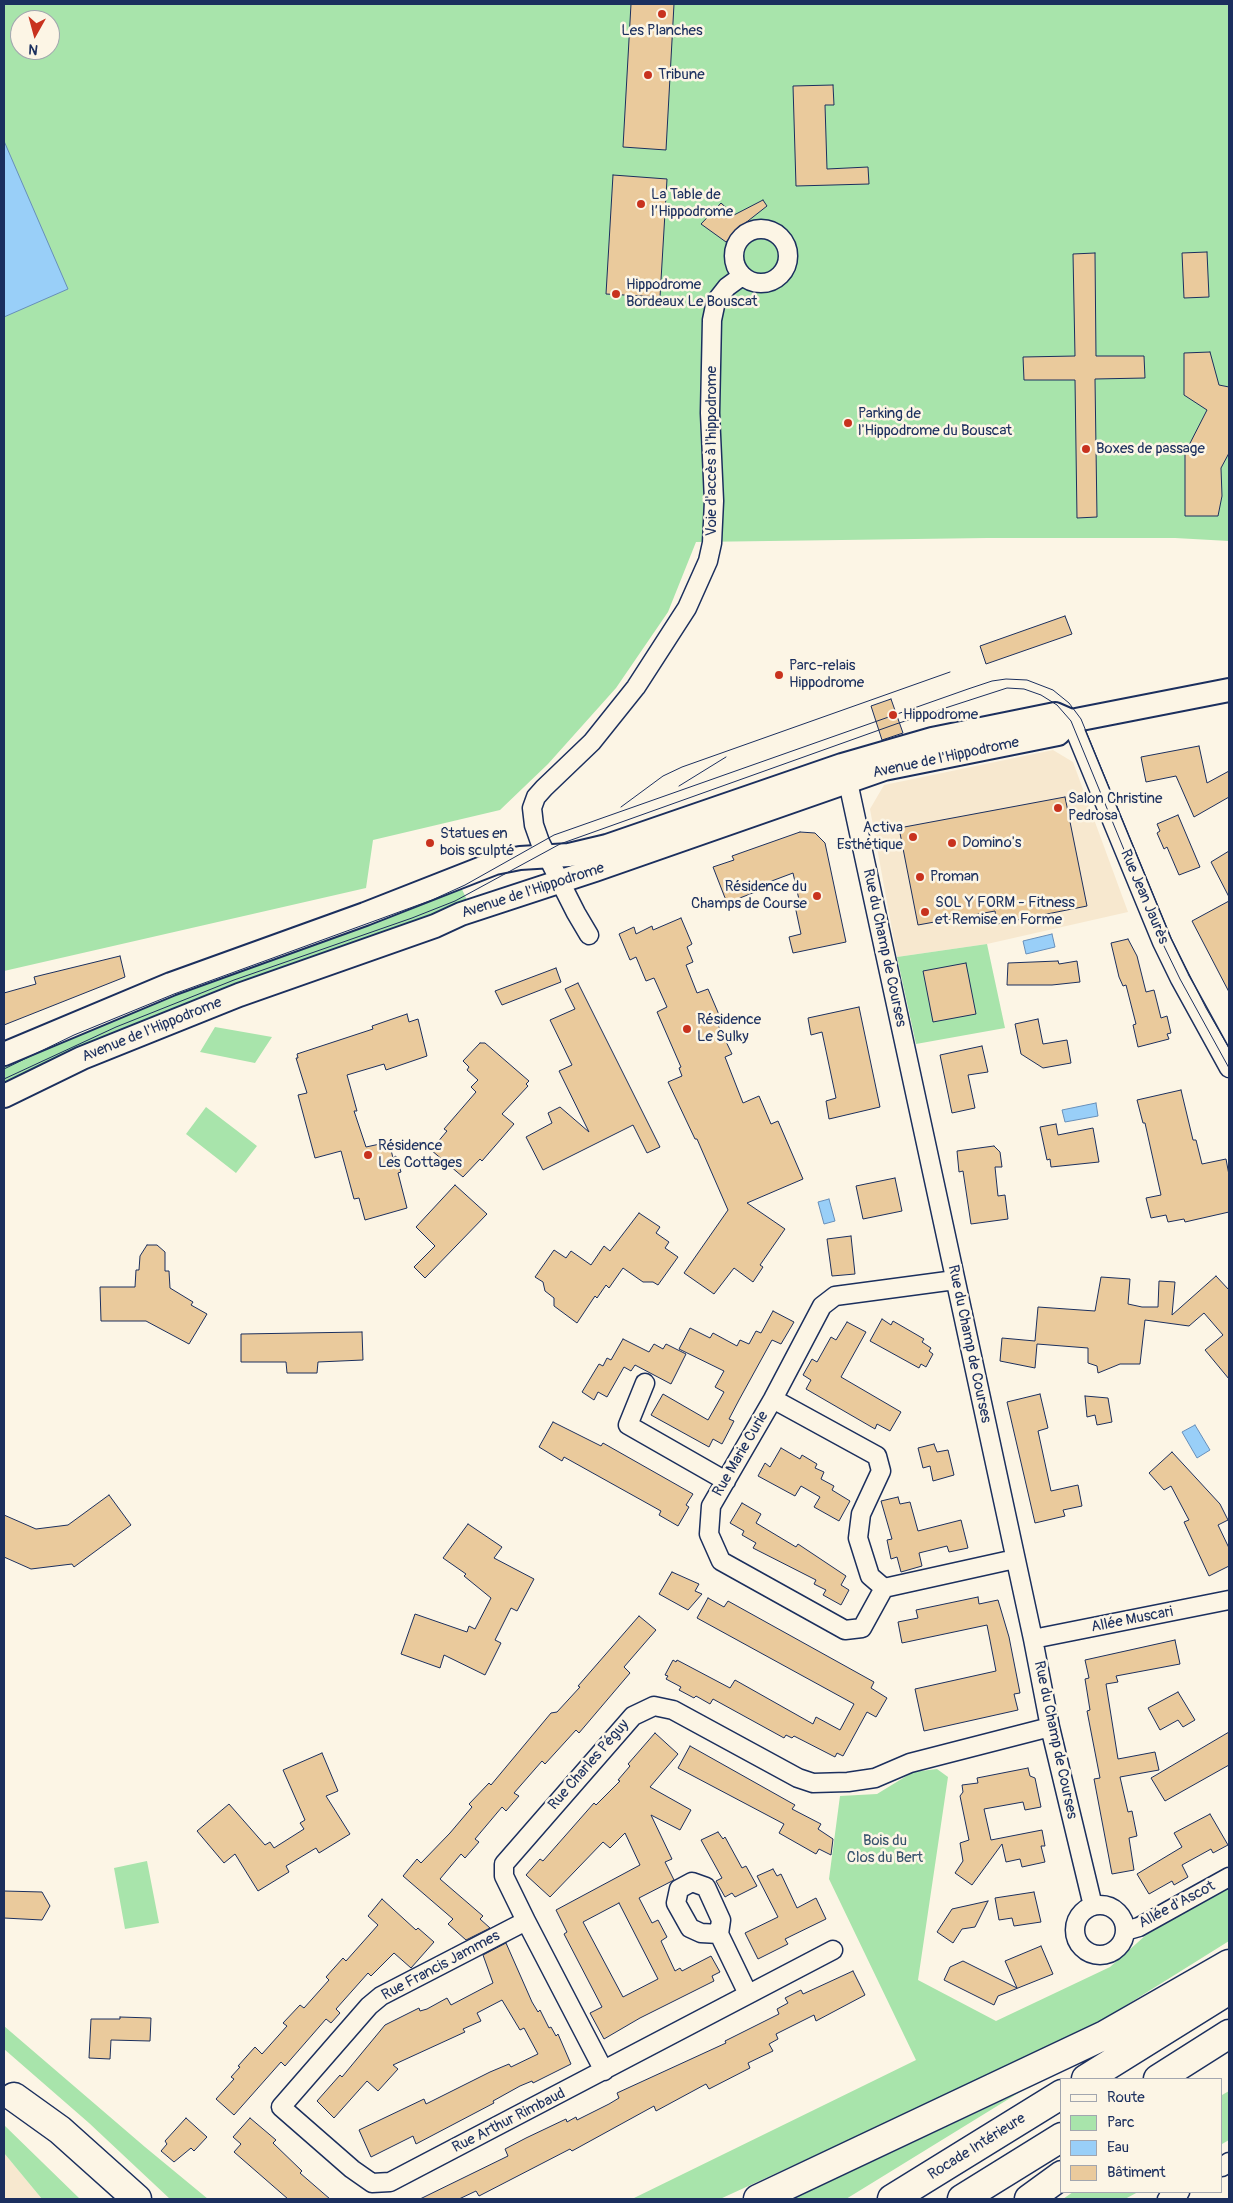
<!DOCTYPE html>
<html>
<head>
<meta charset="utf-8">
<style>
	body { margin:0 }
	#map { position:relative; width:1233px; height:2203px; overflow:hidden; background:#fcf5e5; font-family:Pangolin,sans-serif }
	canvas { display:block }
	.frame { position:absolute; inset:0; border:5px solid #1b2f5e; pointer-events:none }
	.legend { position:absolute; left:1060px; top:2078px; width:162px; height:115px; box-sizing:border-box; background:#fcf5e5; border:1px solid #a2a6af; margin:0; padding:6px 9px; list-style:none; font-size:15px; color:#1b2f5e }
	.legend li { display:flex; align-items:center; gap:10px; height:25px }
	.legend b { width:25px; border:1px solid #a2a6af }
	.north { position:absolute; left:10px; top:10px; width:50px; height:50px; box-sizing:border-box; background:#fcf5e5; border:1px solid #a2a6af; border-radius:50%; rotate:187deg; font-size:14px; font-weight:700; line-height:20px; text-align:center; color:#1b2f5e }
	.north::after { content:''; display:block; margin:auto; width:18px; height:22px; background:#c8321e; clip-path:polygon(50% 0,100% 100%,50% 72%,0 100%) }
</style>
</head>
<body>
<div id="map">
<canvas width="1233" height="2203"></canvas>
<div class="frame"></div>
<ul class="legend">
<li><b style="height:6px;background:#fcf5e5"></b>Route</li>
<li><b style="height:14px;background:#a8e4ab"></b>Parc</li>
<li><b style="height:14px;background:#99cff8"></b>Eau</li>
<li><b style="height:14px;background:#eaca9c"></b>Bâtiment</li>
</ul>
<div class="north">N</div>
</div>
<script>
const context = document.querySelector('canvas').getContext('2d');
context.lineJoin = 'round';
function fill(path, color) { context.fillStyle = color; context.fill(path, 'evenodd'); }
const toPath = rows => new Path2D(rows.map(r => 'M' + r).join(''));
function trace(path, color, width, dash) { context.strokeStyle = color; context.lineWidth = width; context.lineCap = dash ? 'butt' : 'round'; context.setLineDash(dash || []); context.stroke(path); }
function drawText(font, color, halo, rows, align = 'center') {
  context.font = font + ' Pangolin,sans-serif'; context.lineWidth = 5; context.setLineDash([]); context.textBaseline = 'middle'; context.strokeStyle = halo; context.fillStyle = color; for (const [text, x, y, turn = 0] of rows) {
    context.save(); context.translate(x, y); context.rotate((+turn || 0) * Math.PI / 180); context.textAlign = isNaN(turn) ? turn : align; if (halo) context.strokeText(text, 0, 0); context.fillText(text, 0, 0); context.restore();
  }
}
fill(toPath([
	[1053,750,1073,762,1128,912,987,944,897,957,870,809,884,785],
	[4,2153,42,2199,4,2199]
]), '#f7e8cf');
fill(toPath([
	[4,4,1229,4,1229,541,1175,538,987,538,696,542,668,612,616,688,548,764,500,810,373,840,366,888,4,971],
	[20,20,50,20,50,50,20,50],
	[459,883,467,900,439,912,140,1022,52,1060,4,1084,4,1063,51,1041],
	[987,944,1005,1028,916,1044,897,957],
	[215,1027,272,1037,255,1063,200,1052],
	[206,1107,257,1146,236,1173,186,1134],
	[937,1769,948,1777,918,1980,996,2021,1110,1967,1146,1935,1229,1887,1229,1941,1080,2034,720,2199,632,2199,916,2060,829,1879,840,1796,877,1794,913,1772],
	[147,1861,159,1923,125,1929,114,1868],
	[4,2026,145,2147,208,2199,170,2199,89,2123,4,2049],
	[1229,2091,1229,2140,1222,2144,1222,2095],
	[1020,2092,846,2199,793,2199],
	[4,2125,80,2199,42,2199,4,2153],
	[1073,2192,1138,2192,1125,2199,1063,2199]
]), '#a8e4ab');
const water = toPath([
	[4,141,68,289,4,317,4,141],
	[1052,934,1055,947,1026,954,1023,941,1052,934],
	[1096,1103,1098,1116,1065,1122,1062,1110,1096,1103],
	[829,1199,835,1221,824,1224,818,1202,829,1199],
	[1195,1425,1210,1450,1197,1458,1182,1432,1195,1425]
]);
fill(water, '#99cff8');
trace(water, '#678fba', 1);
const building = toPath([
	[631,4,674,4,666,150,623,147,631,4],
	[833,85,834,105,825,105,827,169,868,167,869,184,796,186,793,86,833,85],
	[613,175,667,179,660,297,606,294,613,175],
	[763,200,767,206,739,228,726,242,701,224,721,203,734,215,763,200],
	[1207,252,1209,297,1184,298,1182,253,1207,252],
	[1095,253,1096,356,1144,356,1145,378,1095,379,1097,517,1077,518,1075,380,1024,380,1023,357,1075,356,1073,254,1095,253],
	[1210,352,1219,385,1229,387,1229,453,1221,468,1222,496,1218,516,1185,516,1185,453,1207,410,1184,395,1184,353,1210,352],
	[1065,616,1072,634,986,664,980,646,1065,616],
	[891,699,903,733,882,740,871,706,891,699],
	[1199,746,1207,783,1229,771,1229,797,1194,817,1176,776,1146,782,1141,757,1199,746],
	[1065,797,1087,906,997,924,995,911,918,925,899,828,1065,797],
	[1178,815,1200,867,1179,875,1167,847,1164,849,1157,833,1160,831,1157,824,1178,815],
	[800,832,815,833,825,843,846,942,793,953,789,937,801,934,795,906,800,904,793,873,761,885,763,889,727,903,713,867,734,860,732,856,800,832],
	[1229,851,1229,897,1211,862,1229,851],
	[1229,901,1229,992,1192,921,1229,901],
	[681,918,692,944,687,947,693,962,686,965,697,993,708,989,723,1024,718,1025,732,1054,725,1057,743,1103,759,1096,771,1124,778,1121,803,1179,747,1203,785,1229,760,1265,763,1267,753,1282,734,1268,714,1294,684,1273,728,1210,697,1139,695,1139,668,1082,682,1076,679,1068,681,1067,657,1012,667,1007,654,978,646,981,636,957,630,960,619,934,634,927,636,934,652,926,653,930,681,918],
	[1128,939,1137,956,1146,992,1154,990,1161,1018,1167,1016,1171,1033,1167,1034,1169,1039,1138,1047,1133,1025,1136,1024,1126,985,1123,986,1119,977,1111,943,1128,939],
	[120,956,125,977,4,1025,4,993,36,984,34,977,120,956],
	[1058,961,1059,964,1077,961,1080,982,1052,985,1007,985,1008,963,1058,961],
	[966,963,976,1014,933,1022,923,971,966,963],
	[556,968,561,982,502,1005,495,991,556,968],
	[578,983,660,1147,647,1153,633,1125,543,1170,526,1137,552,1123,548,1113,560,1107,589,1132,559,1071,572,1065,550,1020,575,1009,565,989,578,983],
	[859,1007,880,1107,829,1119,826,1101,836,1098,822,1032,811,1035,808,1018,859,1007],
	[407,1014,409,1022,418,1019,427,1056,386,1070,384,1064,347,1075,357,1111,354,1111,366,1147,389,1142,393,1158,396,1156,401,1172,398,1173,407,1208,365,1220,359,1198,354,1199,341,1151,315,1158,298,1095,307,1093,296,1058,298,1058,297,1054,373,1029,372,1026,407,1014],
	[1038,1019,1043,1044,1067,1040,1071,1063,1043,1068,1021,1054,1015,1024,1038,1019],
	[480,1043,485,1043,529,1081,526,1084,528,1086,502,1114,514,1124,482,1161,480,1159,463,1177,431,1150,447,1131,444,1129,476,1092,471,1087,478,1080,467,1070,469,1067,463,1061,480,1043],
	[982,1046,988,1072,968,1075,975,1108,952,1113,940,1055,982,1046],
	[1181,1090,1193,1140,1196,1140,1202,1164,1226,1159,1229,1175,1229,1212,1185,1222,1184,1219,1168,1222,1166,1215,1151,1218,1146,1198,1161,1195,1145,1123,1143,1123,1137,1100,1181,1090],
	[1056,1124,1058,1135,1093,1128,1099,1162,1051,1167,1050,1159,1047,1160,1040,1127,1056,1124],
	[994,1146,1000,1152,1002,1167,995,1167,998,1196,1005,1195,1008,1219,971,1224,963,1171,959,1172,957,1151,994,1146],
	[895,1178,902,1211,863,1219,856,1186,895,1178],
	[455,1185,487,1214,425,1278,414,1267,435,1246,416,1227,455,1185],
	[639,1213,660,1227,656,1233,669,1242,665,1248,678,1257,658,1285,653,1282,643,1282,623,1268,609,1288,606,1285,597,1298,595,1296,577,1323,554,1306,554,1298,545,1291,543,1282,535,1277,554,1250,566,1258,571,1251,591,1265,604,1246,610,1251,639,1213],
	[851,1236,855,1274,832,1276,827,1239,851,1236],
	[147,1245,157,1245,165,1252,165,1271,169,1271,170,1288,193,1302,191,1305,207,1314,189,1344,146,1321,101,1321,100,1287,135,1287,136,1270,139,1270,140,1256,147,1245],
	[1216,1276,1229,1290,1229,1379,1205,1350,1223,1335,1204,1313,1189,1326,1145,1320,1140,1364,1120,1364,1098,1373,1097,1366,1088,1363,1088,1348,1037,1344,1035,1368,1000,1361,1002,1338,1035,1341,1038,1307,1095,1311,1101,1277,1130,1279,1128,1304,1142,1307,1158,1307,1159,1281,1175,1282,1172,1315,1216,1276],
	[773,1311,794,1322,781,1344,772,1340,739,1400,729,1419,734,1421,722,1444,713,1439,709,1447,651,1415,663,1394,708,1420,724,1392,715,1387,724,1371,679,1349,690,1328,710,1338,713,1333,737,1346,740,1340,749,1344,756,1331,761,1333,773,1311],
	[882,1319,891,1325,893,1321,924,1339,922,1342,931,1348,929,1351,933,1354,926,1367,921,1364,919,1368,870,1341,882,1319],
	[847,1322,866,1332,841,1377,901,1412,890,1431,877,1424,875,1429,806,1389,811,1380,803,1375,812,1359,817,1362,831,1337,836,1340,847,1322],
	[362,1332,363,1360,318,1362,317,1373,287,1373,286,1362,241,1362,241,1334,362,1332],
	[623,1339,649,1352,654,1344,663,1349,666,1344,686,1354,671,1384,635,1365,631,1371,624,1367,607,1397,598,1392,594,1400,582,1392,599,1364,603,1366,607,1358,611,1360,623,1339],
	[1040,1394,1048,1428,1038,1431,1051,1491,1078,1485,1082,1506,1063,1510,1065,1516,1035,1523,1007,1402,1040,1394],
	[1085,1396,1108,1398,1112,1422,1097,1425,1095,1415,1087,1417,1085,1396],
	[553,1422,601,1446,603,1443,693,1494,686,1505,689,1507,678,1526,659,1515,661,1511,564,1457,562,1461,539,1447,553,1422],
	[934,1444,937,1452,948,1450,954,1475,933,1481,930,1466,923,1468,918,1448,934,1444],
	[781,1448,800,1459,802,1455,817,1464,815,1468,824,1472,821,1479,834,1486,832,1490,850,1501,839,1521,814,1507,820,1497,801,1486,795,1496,758,1476,765,1463,770,1467,781,1448],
	[1172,1452,1220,1504,1228,1520,1218,1525,1229,1548,1229,1566,1209,1576,1184,1522,1189,1520,1171,1486,1164,1490,1149,1473,1172,1452],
	[109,1495,131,1525,74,1567,72,1564,31,1569,4,1557,4,1515,36,1529,68,1525,109,1495],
	[898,1497,900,1504,910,1502,918,1531,961,1520,968,1548,949,1552,947,1546,919,1553,922,1566,901,1572,897,1557,891,1559,887,1540,892,1539,881,1501,898,1497],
	[742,1503,761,1514,756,1523,796,1547,798,1544,846,1576,841,1585,849,1590,841,1605,823,1595,826,1590,814,1584,816,1580,753,1548,756,1543,742,1535,744,1531,730,1523,742,1503],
	[468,1524,502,1547,494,1558,534,1579,517,1611,511,1608,495,1640,501,1643,485,1675,444,1655,440,1668,401,1654,415,1614,467,1632,469,1626,475,1629,491,1598,464,1576,466,1574,443,1558,468,1524],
	[672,1572,699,1584,695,1591,702,1594,688,1610,659,1594,672,1572],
	[978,1597,979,1604,998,1600,1009,1637,1020,1693,1014,1694,1018,1710,924,1731,915,1689,996,1671,987,1625,902,1643,898,1622,918,1618,916,1610,978,1597],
	[708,1598,724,1607,728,1601,874,1682,871,1688,887,1698,876,1717,867,1712,843,1756,837,1753,835,1757,794,1736,792,1738,786,1735,784,1738,713,1699,710,1704,696,1696,694,1698,679,1690,681,1687,666,1679,668,1676,665,1675,673,1660,676,1662,677,1660,730,1688,735,1680,813,1724,816,1717,840,1730,854,1704,697,1618,708,1598],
	[639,1616,656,1630,624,1667,630,1673,579,1733,576,1730,545,1764,542,1761,514,1793,519,1796,506,1811,502,1807,475,1839,479,1842,465,1858,461,1854,440,1879,483,1916,480,1919,490,1928,466,1940,448,1924,453,1919,403,1876,417,1859,421,1863,450,1833,472,1807,469,1804,489,1783,491,1785,551,1713,557,1712,580,1687,578,1686,639,1616],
	[1175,1640,1180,1664,1116,1676,1118,1682,1106,1684,1118,1759,1155,1752,1159,1770,1120,1777,1128,1812,1132,1811,1137,1836,1129,1838,1134,1870,1112,1874,1094,1779,1100,1778,1087,1711,1090,1710,1085,1679,1089,1678,1085,1660,1175,1640],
	[1178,1692,1195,1720,1183,1727,1178,1720,1160,1730,1148,1708,1178,1692],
	[1229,1732,1229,1765,1165,1801,1151,1778,1229,1732],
	[655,1733,678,1754,650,1787,691,1810,680,1830,651,1815,672,1859,665,1862,674,1880,639,1898,652,1923,658,1920,667,1937,661,1941,675,1971,680,1968,682,1971,711,1956,720,1972,712,1976,714,1981,640,2018,604,2039,590,2013,602,2007,564,1934,567,1932,556,1910,640,1865,625,1833,610,1848,603,1842,550,1897,526,1875,540,1859,543,1861,594,1803,596,1805,620,1781,618,1780,630,1766,628,1764,655,1733],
	[619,1903,658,1979,623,1997,583,1922,619,1903],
	[690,1746,795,1805,792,1809,821,1824,818,1829,833,1839,831,1855,819,1849,816,1854,779,1833,784,1824,678,1768,690,1746],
	[322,1753,338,1791,326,1796,350,1834,319,1853,316,1848,286,1866,289,1872,258,1891,235,1854,224,1863,197,1831,229,1804,265,1845,270,1842,274,1848,304,1829,300,1823,305,1820,283,1770,322,1753],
	[1028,1768,1030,1776,1035,1778,1041,1807,1025,1810,1023,1802,984,1809,991,1840,1042,1830,1045,1846,1041,1846,1045,1862,1022,1867,1020,1859,1006,1862,1002,1844,972,1885,955,1873,963,1861,960,1843,969,1840,960,1796,963,1792,962,1785,978,1783,977,1778,1028,1768],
	[1210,1814,1228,1845,1213,1853,1211,1849,1182,1865,1188,1877,1174,1885,1172,1881,1149,1894,1137,1874,1182,1847,1174,1833,1210,1814],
	[718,1832,723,1839,725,1837,742,1868,746,1866,757,1886,735,1897,732,1893,725,1897,716,1881,722,1878,701,1840,718,1832],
	[773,1869,777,1876,781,1874,797,1908,816,1898,826,1919,785,1939,788,1944,758,1959,745,1933,778,1917,757,1876,773,1869],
	[4,1891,42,1892,50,1906,42,1920,4,1918,4,1891],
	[1034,1892,1041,1922,1014,1926,1012,1918,999,1920,995,1898,1034,1892],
	[382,1899,416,1930,418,1928,434,1942,411,1968,394,1953,371,1976,368,1973,336,2009,340,2013,331,2023,326,2019,285,2066,281,2062,234,2115,216,2099,234,2079,231,2077,240,2067,238,2066,255,2047,262,2054,287,2026,283,2023,300,2005,304,2008,329,1980,326,1977,343,1958,346,1961,378,1925,368,1916,382,1899],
	[988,1901,975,1927,962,1929,953,1943,937,1932,952,1909,988,1901],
	[506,1943,532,2002,538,2012,540,2010,549,2028,551,2027,556,2036,558,2034,571,2064,533,2083,532,2081,520,2086,493,2101,494,2103,416,2144,413,2136,371,2157,359,2130,424,2099,426,2104,490,2072,509,2064,511,2067,538,2054,524,2028,520,2030,502,2000,477,2013,481,2021,463,2029,465,2032,393,2065,398,2069,378,2091,367,2081,334,2118,317,2101,340,2075,342,2077,385,2025,419,2008,420,2011,427,2009,447,1998,451,2005,493,1983,483,1955,506,1943],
	[1041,1946,1053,1974,998,1996,994,2005,944,1980,950,1967,963,1961,1017,1988,1005,1961,1041,1946],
	[853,1971,865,1995,816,2021,814,2015,776,2034,778,2039,769,2044,773,2051,748,2063,750,2068,709,2089,706,2084,656,2111,654,2106,572,2151,570,2149,479,2196,476,2191,459,2199,420,2199,508,2156,505,2149,526,2138,566,2119,567,2122,576,2117,577,2120,609,2104,619,2098,617,2093,726,2043,725,2041,779,2014,777,2009,788,2003,785,1998,801,1990,803,1994,853,1971],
	[120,2017,151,2018,150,2041,111,2040,110,2059,89,2058,91,2019,120,2019,120,2017],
	[186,2118,207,2137,194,2151,191,2148,174,2162,161,2151,167,2144,165,2141,186,2118],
	[250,2118,276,2140,273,2143,302,2171,300,2173,330,2199,288,2199,234,2152,241,2144,233,2137,250,2118]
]);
fill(building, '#eaca9c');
trace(building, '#1b2f5e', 1);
const minor = toPath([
	'734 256a27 27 0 1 1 54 0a27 27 0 1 1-54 0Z',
	[1071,721,1162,942,1180,979,1229,1068],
	[851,772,848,782,1033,1639,1050,1727,1093,1906],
	[589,935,576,913,540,842,534,825,532,808,536,797,544,788,592,742,636,687,687,608,708,561,712,543,714,501,710,413,712,320,716,301,727,287,742,276],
	[955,1280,835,1296,822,1306,773,1399,711,1506,709,1534,721,1561,845,1630,862,1628,884,1588,1015,1559],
	[645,1383,628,1425,726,1481],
	[773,1399,877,1456,881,1471,861,1514,858,1538,870,1576,884,1588],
	[1033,1639,1229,1600],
	'1075 1930a25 25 0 1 1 50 0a25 25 0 1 1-50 0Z',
	[526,1921,381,1996,369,2006,281,2107,352,2169,372,2183,390,2182,833,1950],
	[1125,1931,1139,1927,1229,1877],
	[719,1934,701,1933,690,1928,676,1903,679,1889,692,1882,706,1887,721,1920,719,1934,748,1994],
	[604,2071,526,1921,504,1876,504,1864,633,1716,654,1706,673,1710,798,1778,813,1783,848,1782,875,1778,910,1763,1050,1727],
	[1222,2167,1229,2162],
	[1167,2199,1180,2192]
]);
const tertiary = toPath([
	[4,1054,171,984,365,914,495,863,520,858,569,855,607,846,842,765,932,739,1055,714,1071,721],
	[4,1096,82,1058,239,995,435,926,461,914,595,870,884,769,1058,734,1071,721,1081,719,1229,690]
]);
const primary = toPath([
	[14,2097,60,2130,137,2199]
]);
const motorway = toPath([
	[1086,2079,1229,1990],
	[1158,2079,1229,2034],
	[758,2199,1105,2035,1229,1964],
	[892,2199,1062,2094],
	[962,2199,1062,2137],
	[1029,2199,1062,2175]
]);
trace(minor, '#1b2f5e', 21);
trace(tertiary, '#1b2f5e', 26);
trace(primary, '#1b2f5e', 31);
trace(motorway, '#1b2f5e', 31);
trace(minor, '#fcf5e5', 18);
trace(tertiary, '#fcf5e5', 22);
trace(primary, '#fcf5e5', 28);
trace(motorway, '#fcf5e5', 28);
trace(toPath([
	[679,786,726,757],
	[621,807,663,776,682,767,950,672],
	[4,1069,74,1035,174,994,432,900,465,885,554,835,968,689,992,681,1006,679,1027,680,1053,690,1069,703,1081,719,1171,938,1206,1008,1229,1048],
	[4,1079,116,1027,234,980,412,918,455,901,560,844,896,724,1007,688,1024,689,1041,695,1057,705,1071,721,1162,942,1180,979,1229,1068]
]), '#1b2f5e', 1);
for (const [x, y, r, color] of [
	[662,14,5,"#c8321e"],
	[648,75,5,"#c8321e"],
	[641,204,5,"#c8321e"],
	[616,294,5,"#c8321e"],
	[848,423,5,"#c8321e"],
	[1086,449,5,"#c8321e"],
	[779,675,5,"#c8321e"],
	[893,715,5,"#c8321e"],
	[1058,808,5,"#c8321e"],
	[913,837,5,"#c8321e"],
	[430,843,5,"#c8321e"],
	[952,843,5,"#c8321e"],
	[920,877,5,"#c8321e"],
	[817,896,5,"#c8321e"],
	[925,912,5,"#c8321e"],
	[687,1029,5,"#c8321e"],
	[368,1155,5,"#c8321e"]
]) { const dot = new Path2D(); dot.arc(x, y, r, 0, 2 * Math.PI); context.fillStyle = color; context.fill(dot); trace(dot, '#fcf5e5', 2); }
drawText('15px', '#1b2f5e', '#fcf5e5', [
	["Les Planches",662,31,"center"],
	["Tribune",658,75],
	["La Table de",651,195],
	["l’Hippodrome",651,212],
	["Hippodrome",626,285],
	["Bordeaux Le Bouscat",626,302],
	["Parking de",858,414],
	["l'Hippodrome du Bouscat",858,431],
	["Boxes de passage",1096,449],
	["Parc-relais",789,666],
	["Hippodrome",789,683],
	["Hippodrome",903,715],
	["Salon Christine",1068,799],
	["Pedrosa",1068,816],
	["Activa",903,828,"right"],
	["Esthétique",903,845,"right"],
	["Statues en",440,834],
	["bois sculpté",440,851],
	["Domino's",962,843],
	["Proman",930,877],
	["Résidence du",807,887,"right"],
	["Champs de Course",807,904,"right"],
	["SOL Y FORM - Fitness",935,903],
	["et Remise en Forme",935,920],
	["Résidence",697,1020],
	["Le Sulky",697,1037],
	["Résidence",378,1146],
	["Les Cottages",378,1163]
], 'left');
drawText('15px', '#1b2f5e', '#fcf5e5', [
	["Voie d'accès à l'hippodrome",712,451,-90],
	["Avenue de l'Hippodrome",946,758,-12],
	["Avenue de l'Hippodrome",533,891,-18],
	["Rue Jean Jaurès",1144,897,67],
	["Rue du Champ de Courses",884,948,78],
	["Avenue de l'Hippodrome",152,1030,-22],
	["Rue du Champ de Courses",969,1344,78],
	["Rue Marie Curie",741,1454,-60],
	["Allée Muscari",1132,1620,-11],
	["Rue du Champ de Courses",1055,1740,78],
	["Rue Charles Péguy",589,1765,-49],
	["Allée d'Ascot",1177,1905,-28],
	["Rue Francis Jammes",441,1966,-28],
	["Rue Arthur Rimbaud",509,2121,-27],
	["Rocade Intérieure",977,2147,-32]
]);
drawText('15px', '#37536d', '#fcf5e5', [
	["Bois du",885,1841],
	["Clos du Bert",885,1858]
]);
</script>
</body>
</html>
